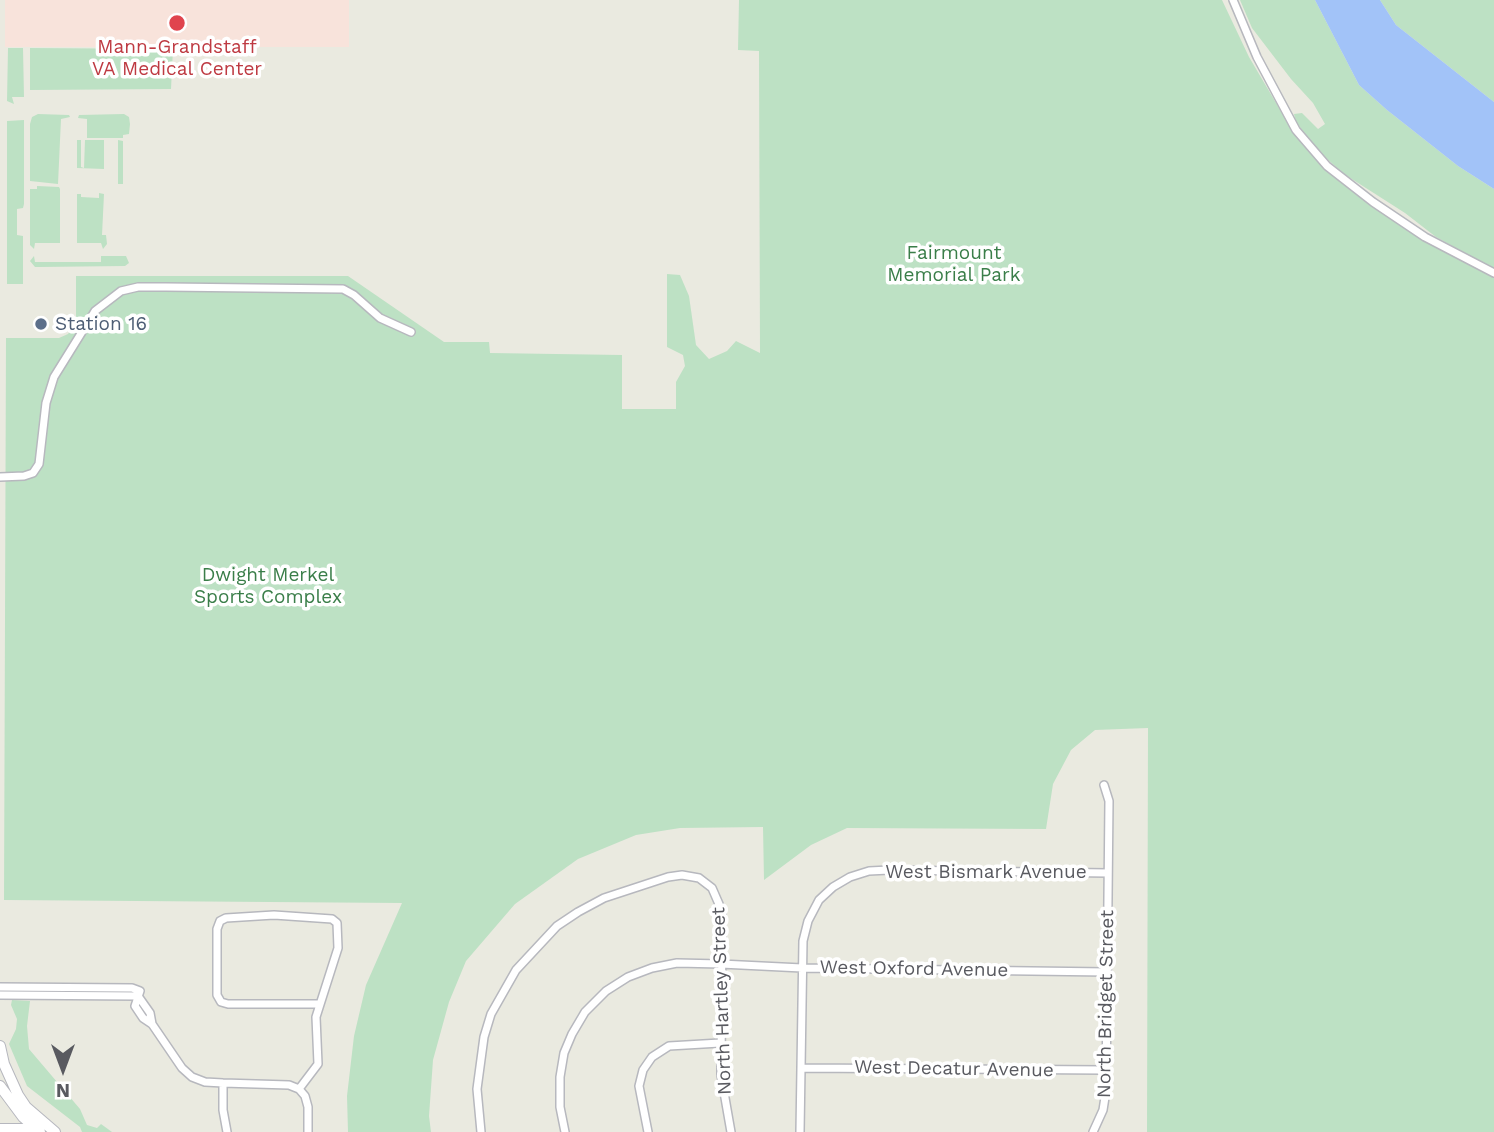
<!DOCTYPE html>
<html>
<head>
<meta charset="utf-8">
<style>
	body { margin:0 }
	#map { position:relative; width:1494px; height:1132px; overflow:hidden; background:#eaeae0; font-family:"Work Sans",sans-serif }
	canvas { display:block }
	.north { position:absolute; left:28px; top:1034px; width:70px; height:70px; -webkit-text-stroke:5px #fff; paint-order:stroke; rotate:180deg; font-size:19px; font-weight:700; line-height:28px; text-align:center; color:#595a60 }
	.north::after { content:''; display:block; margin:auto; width:24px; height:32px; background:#595a60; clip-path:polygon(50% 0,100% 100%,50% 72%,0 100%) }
</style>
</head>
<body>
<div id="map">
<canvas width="1494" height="1132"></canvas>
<div class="north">N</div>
</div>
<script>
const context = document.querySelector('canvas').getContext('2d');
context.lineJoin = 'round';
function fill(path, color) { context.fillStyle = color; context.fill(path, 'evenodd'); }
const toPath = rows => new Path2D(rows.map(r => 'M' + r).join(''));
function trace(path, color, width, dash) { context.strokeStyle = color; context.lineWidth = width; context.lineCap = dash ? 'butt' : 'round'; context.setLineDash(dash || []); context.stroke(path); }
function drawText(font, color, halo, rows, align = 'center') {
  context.font = font + ' "Work Sans",sans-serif'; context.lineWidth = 7; context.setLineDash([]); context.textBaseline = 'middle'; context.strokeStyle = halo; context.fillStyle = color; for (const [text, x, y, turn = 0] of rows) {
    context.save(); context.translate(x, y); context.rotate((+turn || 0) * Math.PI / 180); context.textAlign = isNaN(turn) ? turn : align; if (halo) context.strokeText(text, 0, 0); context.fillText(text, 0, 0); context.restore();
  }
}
fill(toPath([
	[5,0,349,0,349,47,5,47]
]), '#f8e3db');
fill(toPath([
	[739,0,1222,0,1249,57,1292,130,1324,169,1373,206,1413,232,1494,278,1494,1132,1147,1132,1148,728,1095,730,1071,750,1053,784,1046,829,847,828,811,845,764,880,763,827,680,828,636,835,578,859,515,904,466,961,449,1002,433,1060,429,1116,431,1132,348,1132,347,1096,354,1036,366,985,402,903,4,900,6,338,59,338,68,334,74,325,76,316,76,276,348,276,444,342,489,342,490,353,622,355,622,409,676,409,676,382,685,366,683,355,667,347,667,274,680,275,689,296,696,345,709,359,727,351,736,341,760,353,759,51,738,50],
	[1240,0,1315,0,1359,85,1387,110,1458,166,1494,189,1494,269,1436,237,1405,213,1344,174,1318,151,1296,122,1294,114,1302,113,1318,129,1325,124,1313,103,1291,79,1252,28],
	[1380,0,1494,0,1494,102,1396,25],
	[8,48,23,48,24,97,12,97,14,104,7,101],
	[30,48,173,49,171,89,30,90],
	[38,114,69,115,70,117,61,119,58,184,30,181,30,124,32,117],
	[124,114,129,117,130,124,129,134,123,135,123,138,87,138,87,119,78,118,79,115],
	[24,120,24,204,23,208,17,209,17,235,23,236,23,284,7,284,7,121],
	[77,140,81,140,81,167,84,168,85,140,104,140,104,169,77,168],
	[118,140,123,141,123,184,118,184],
	[37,186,59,187,60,189,60,243,35,243,34,249,30,245,30,189,37,189],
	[99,193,104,194,102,235,106,235,107,244,103,249,101,243,77,243,77,194,81,194,81,197,99,198],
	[34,256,35,262,101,262,101,256,126,256,129,263,125,266,39,267,35,267,30,261],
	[12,1000,30,1001,27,1026,29,1049,80,1109,87,1125,97,1128,101,1124,112,1132,82,1132,80,1127,27,1086,9,1044,16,1029,17,1019,11,1005]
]), '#bde1c4');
fill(toPath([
	[1315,0,1380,0,1396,25,1494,102,1494,189,1458,166,1387,110,1359,85]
]), '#a2c3f8');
const minor = toPath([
	[1233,0,1257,57,1296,130,1327,166,1373,202,1425,237,1494,273],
	[0,477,24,476,33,473,39,464,46,403,54,377,95,311,121,291,138,287,166,287,343,289,354,295,380,318,411,332],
	[0,987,132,988,140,991,135,1006,143,1018,152,1024,182,1068,192,1077,205,1082,223,1083,289,1085,299,1089],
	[0,995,138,996],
	[138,996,150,1013,152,1024],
	[801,1068,1106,1070],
	[223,1083,223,1110,227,1132],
	[308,1132,308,1107,305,1096,299,1089,318,1064,316,1017,338,948,337,923,332,919,274,915,226,918,220,921,217,929,217,995,221,1002,228,1004,319,1004],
	[481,1132,477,1089,484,1037,491,1014,516,970,557,926,578,912,604,898,668,877,682,875,699,878,712,888,722,911,721,1075,731,1132],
	[565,1132,560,1107,560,1077,564,1053,572,1034,585,1012,606,991,628,977,652,968,677,963,721,964,802,968,1107,972],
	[648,1132,639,1086,643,1070,652,1057,669,1046,720,1043],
	[800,1132,803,941,808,921,819,900,833,887,850,877,869,871,889,870,1108,873],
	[1093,1132,1103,1110,1106,1091,1109,801,1104,785]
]);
const secondary = toPath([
	[0,1046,4,1064,18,1095,26,1107,55,1132],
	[0,1086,23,1117,40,1132],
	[0,1129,37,1129]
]);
trace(minor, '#b7b8be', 10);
trace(secondary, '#b6b7be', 12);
trace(minor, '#fff', 7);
trace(secondary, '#fff', 10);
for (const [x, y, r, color] of [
	[177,23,9,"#e0444e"],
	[41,324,7,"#5c6f8a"]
]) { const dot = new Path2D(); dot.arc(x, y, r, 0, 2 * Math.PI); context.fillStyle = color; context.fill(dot); trace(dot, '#fff', 2.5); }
drawText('19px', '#be3a42', '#fff', [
	["Mann-Grandstaff",177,47],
	["VA Medical Center",177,69]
]);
drawText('19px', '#3a7e49', '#fff', [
	["Fairmount",954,253],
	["Memorial Park",954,275],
	["Dwight Merkel",268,575],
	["Sports Complex",268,597]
]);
drawText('19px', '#4e5e75', '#fff', [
	["Station 16",55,324]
], 'left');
drawText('19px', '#595a60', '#fff', [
	["West Bismark Avenue",986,872],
	["West Oxford Avenue",914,969,1],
	["North Hartley Street",722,1001,-92],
	["North Bridget Street",1106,1004,-89],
	["West Decatur Avenue",954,1069,1]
]);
</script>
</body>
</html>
